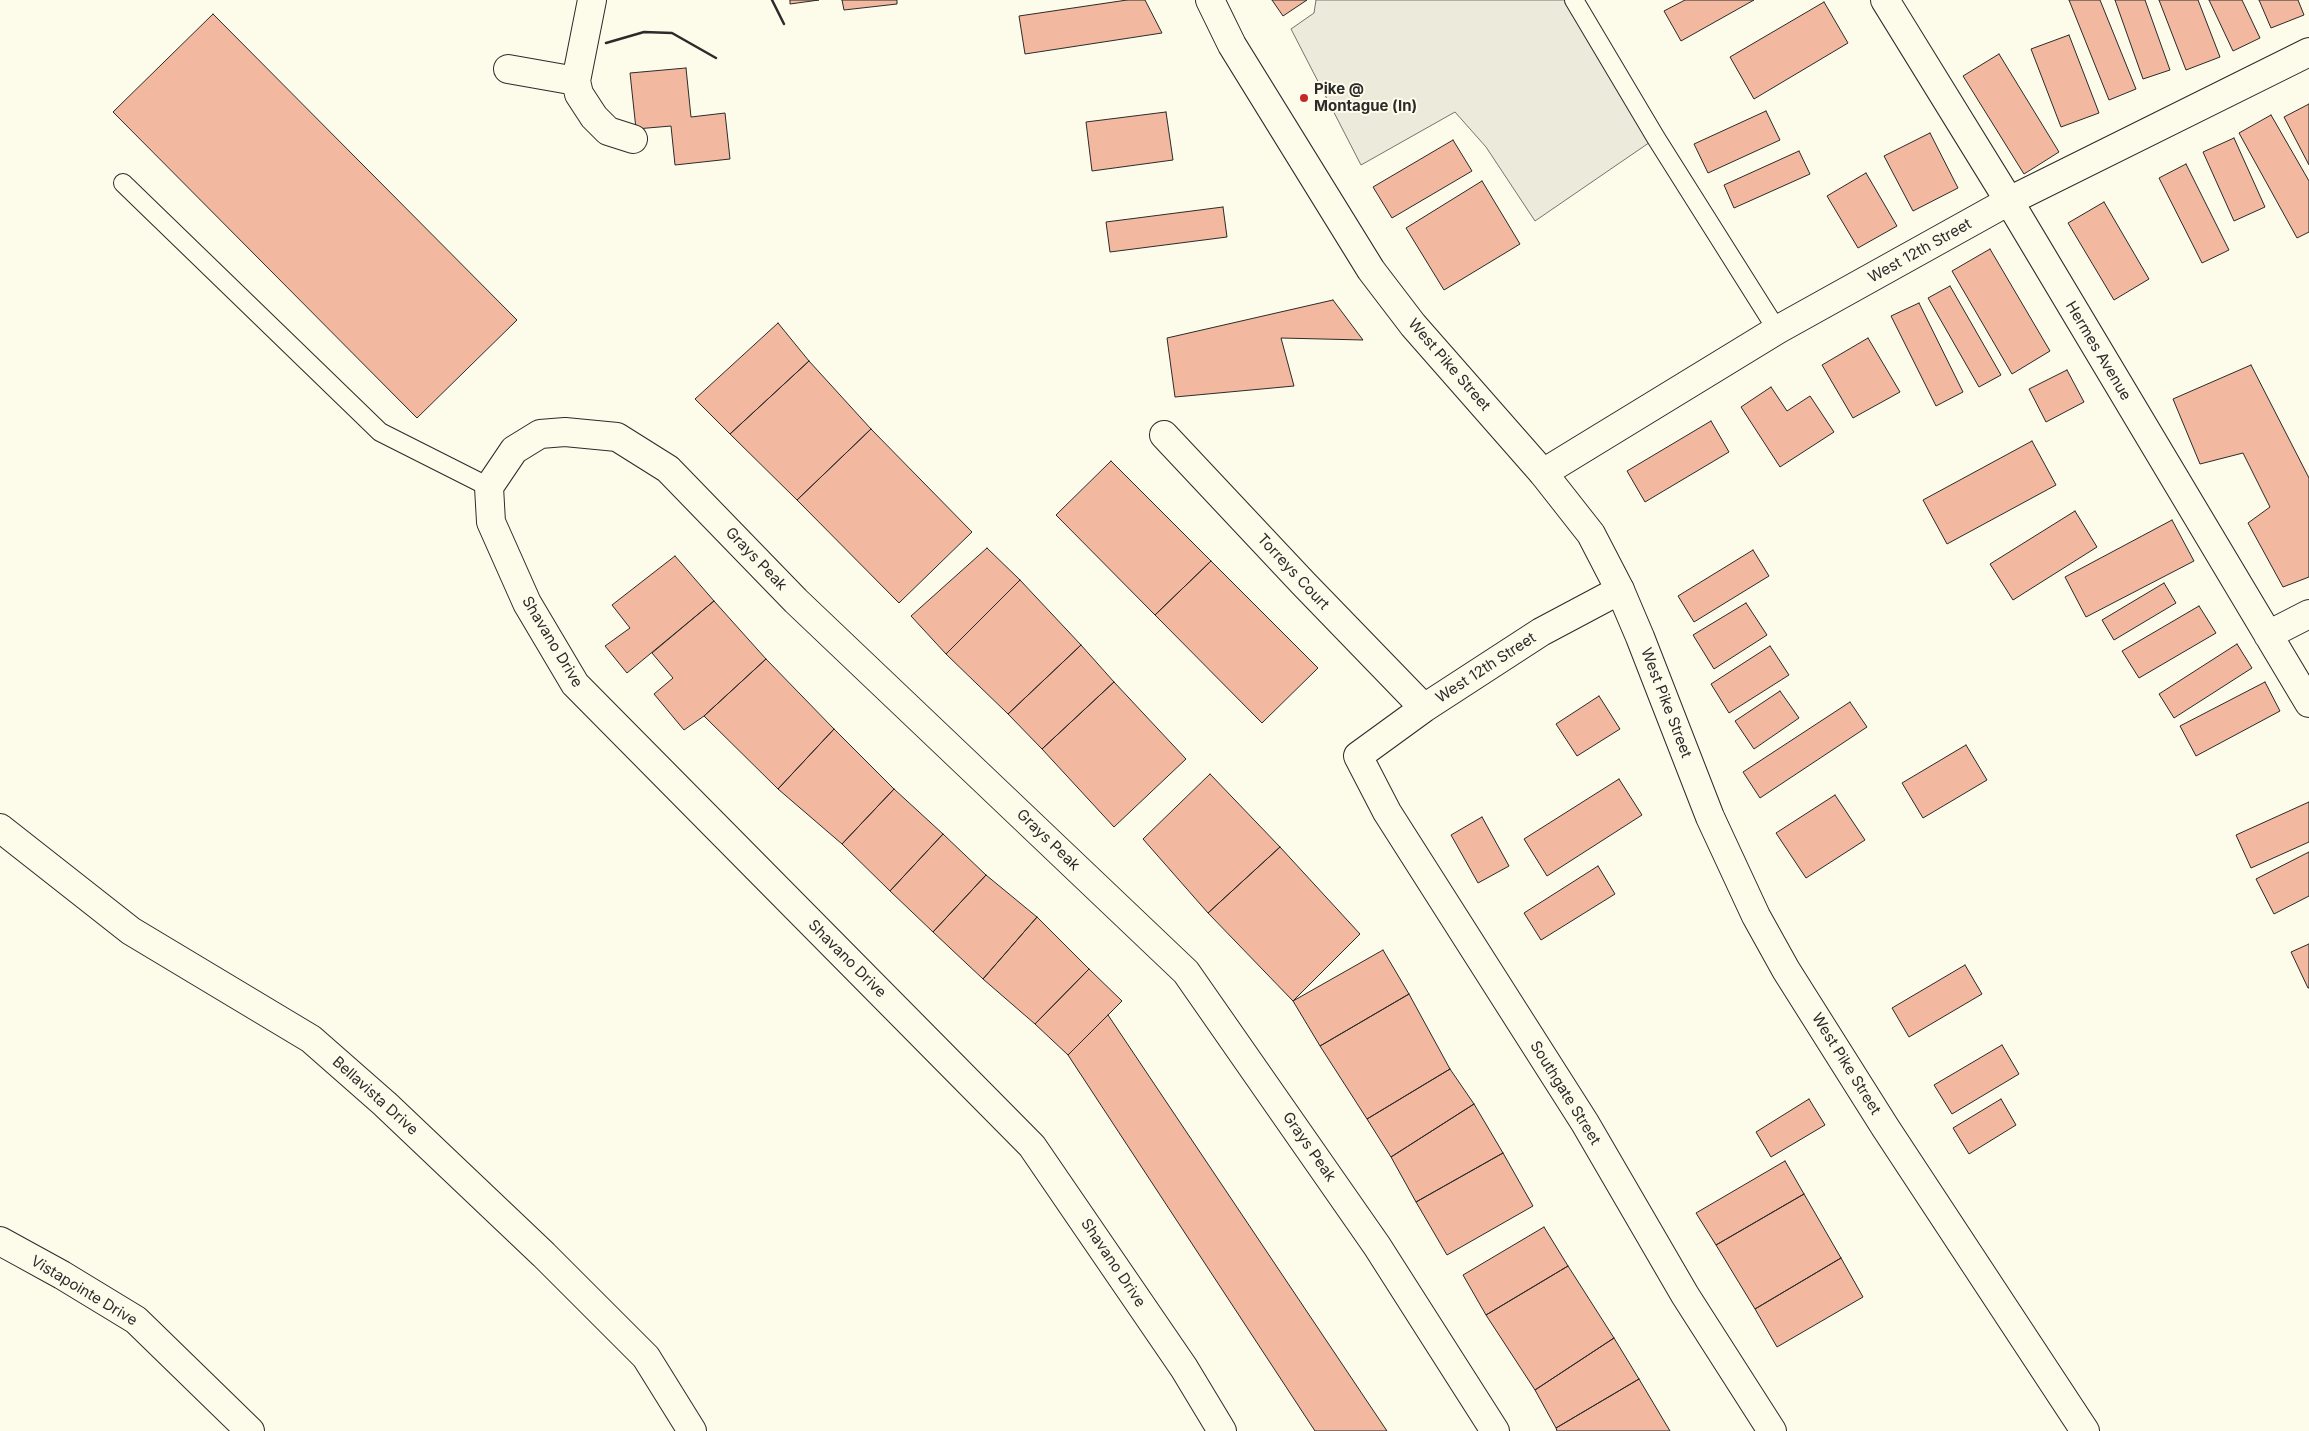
<!DOCTYPE html>
<html>
<head>
<meta charset="utf-8">
<style>
	body { margin:0 }
	canvas { display:block; background:#fdfbea }
</style>
</head>
<body>
<canvas width="2309" height="1431"></canvas>
<script>
const context = document.querySelector('canvas').getContext('2d');
context.lineJoin = 'round';
function fill(path, color) { context.fillStyle = color; context.fill(path, 'evenodd'); }
const toPath = rows => new Path2D(rows.map(r => 'M' + r).join(''));
function trace(path, color, width, dash) { context.strokeStyle = color; context.lineWidth = width; context.lineCap = dash ? 'butt' : 'round'; context.setLineDash(dash || []); context.stroke(path); }
function drawText(font, color, halo, rows, align = 'center') {
  context.font = font + ' Inter,sans-serif'; context.lineWidth = 4; context.setLineDash([]); context.textBaseline = 'middle'; context.strokeStyle = halo; context.fillStyle = color; for (const [text, x, y, turn = 0] of rows) {
    context.save(); context.translate(x, y); context.rotate((+turn || 0) * Math.PI / 180); context.textAlign = isNaN(turn) ? turn : align; if (halo) context.strokeText(text, 0, 0); context.fillText(text, 0, 0); context.restore();
  }
}
const parking = toPath([
	[1316,0,1574,0,1656,138,1535,221,1486,147,1455,112,1361,165,1291,29,1314,13,1316,0]
]);
fill(parking, '#eceadb');
trace(parking, '#74746e', 1);
const building = toPath([
	[790,0,819,0,790,4,790,0],
	[842,0,897,0,897,4,844,10,842,0],
	[1127,0,1145,0,1162,33,1025,54,1019,16,1127,0],
	[1272,0,1307,0,1283,16,1272,0],
	[1685,0,1754,0,1681,41,1664,11,1685,0],
	[2069,0,2100,0,2136,89,2109,100,2069,0],
	[2115,0,2145,0,2170,70,2143,79,2115,0],
	[2159,0,2198,0,2220,57,2186,70,2159,0],
	[2209,0,2242,0,2260,38,2233,51,2209,0],
	[2259,0,2298,0,2304,15,2271,28,2259,0],
	[1824,2,1848,43,1754,99,1730,57,1824,2],
	[213,14,517,320,417,418,113,112,213,14],
	[2069,35,2099,113,2061,127,2031,49,2069,35],
	[1999,54,2059,152,2024,174,1963,76,1999,54],
	[686,68,691,117,725,113,730,159,675,165,671,126,636,129,630,73,686,68],
	[2309,104,2309,165,2284,117,2309,104],
	[1766,111,1780,140,1708,173,1694,144,1766,111],
	[1166,112,1173,160,1092,171,1086,122,1166,112],
	[2271,115,2309,181,2309,232,2297,238,2239,133,2271,115],
	[1930,133,1958,188,1913,211,1884,156,1930,133],
	[2234,138,2265,207,2234,221,2203,152,2234,138],
	[1453,140,1472,171,1392,218,1373,187,1453,140],
	[1799,151,1810,174,1734,208,1724,185,1799,151],
	[2186,164,2229,250,2202,263,2159,178,2186,164],
	[1866,173,1897,226,1858,248,1827,196,1866,173],
	[1482,181,1520,244,1444,290,1406,228,1482,181],
	[2104,202,2149,279,2114,300,2068,223,2104,202],
	[1223,207,1227,237,1110,252,1106,222,1223,207],
	[1990,249,2050,351,2012,374,1952,271,1990,249],
	[1950,286,2001,375,1979,387,1928,298,1950,286],
	[1333,300,1363,340,1281,338,1294,386,1175,397,1167,338,1333,300],
	[1919,303,1963,392,1936,406,1891,316,1919,303],
	[778,323,809,361,730,434,695,399,778,323],
	[1868,338,1900,392,1853,418,1822,365,1868,338],
	[809,361,871,429,797,500,730,434,809,361],
	[2251,365,2309,478,2309,577,2283,587,2248,523,2270,507,2243,453,2200,464,2173,399,2251,365],
	[2067,370,2084,402,2046,422,2029,389,2067,370],
	[1771,387,1787,411,1810,396,1834,432,1780,467,1741,407,1771,387],
	[1711,421,1729,452,1645,502,1627,471,1711,421],
	[871,429,972,532,899,603,797,500,871,429],
	[2032,441,2056,485,1947,544,1923,500,2032,441],
	[1111,461,1211,561,1155,615,1056,515,1111,461],
	[2075,511,2097,547,2013,600,1990,564,2075,511],
	[2172,520,2194,561,2086,617,2065,577,2172,520],
	[987,548,1020,580,946,654,911,616,987,548],
	[1753,550,1769,576,1694,622,1678,596,1753,550],
	[675,556,714,601,627,673,605,646,630,628,612,605,675,556],
	[1211,561,1318,668,1262,723,1155,615,1211,561],
	[1020,580,1081,645,1008,714,946,654,1020,580],
	[2164,583,2176,603,2114,640,2102,620,2164,583],
	[714,601,766,659,704,716,684,730,654,694,673,678,652,653,714,601],
	[1746,603,1767,635,1714,669,1693,635,1746,603],
	[2199,606,2216,633,2139,678,2122,651,2199,606],
	[2237,644,2252,668,2174,718,2159,694,2237,644],
	[1081,645,1114,682,1042,749,1008,714,1081,645],
	[1770,646,1789,675,1729,713,1711,684,1770,646],
	[766,659,834,729,778,789,704,716,766,659],
	[1114,682,1186,759,1114,827,1042,749,1114,682],
	[2265,682,2280,711,2196,756,2180,726,2265,682],
	[1780,691,1799,718,1754,749,1735,721,1780,691],
	[1599,696,1620,729,1577,756,1556,724,1599,696],
	[1850,702,1867,727,1760,798,1743,772,1850,702],
	[834,729,894,789,842,844,778,789,834,729],
	[1966,745,1987,780,1923,818,1902,783,1966,745],
	[1210,774,1280,847,1208,913,1143,839,1210,774],
	[1619,779,1642,815,1547,876,1524,839,1619,779],
	[894,789,943,834,890,891,842,844,894,789],
	[1835,795,1865,840,1806,878,1776,833,1835,795],
	[2309,802,2309,842,2251,868,2236,835,2309,802],
	[1482,817,1509,866,1478,883,1451,835,1482,817],
	[943,834,986,875,933,932,890,891,943,834],
	[1280,847,1360,934,1293,1001,1208,913,1280,847],
	[2309,852,2309,896,2274,914,2256,879,2309,852],
	[1598,866,1615,894,1541,940,1524,913,1598,866],
	[986,875,1037,917,983,979,933,932,986,875],
	[1037,917,1089,969,1035,1024,983,979,1037,917],
	[2309,944,2309,988,2308,988,2291,952,2309,944],
	[1383,950,1409,994,1320,1046,1293,1001,1383,950],
	[1965,965,1982,994,1909,1037,1892,1008,1965,965],
	[1089,969,1122,1001,1068,1055,1035,1024,1089,969],
	[1409,994,1450,1069,1367,1119,1320,1046,1409,994],
	[1108,1015,1387,1431,1315,1431,1068,1055,1108,1015],
	[2002,1045,2019,1074,1952,1114,1934,1085,2002,1045],
	[1450,1069,1474,1104,1391,1157,1367,1119,1450,1069],
	[1809,1099,1825,1125,1771,1157,1756,1132,1809,1099],
	[2001,1099,2016,1125,1969,1154,1953,1128,2001,1099],
	[1474,1104,1503,1153,1416,1202,1391,1157,1474,1104],
	[1503,1153,1533,1206,1447,1255,1416,1202,1503,1153],
	[1785,1161,1804,1194,1716,1245,1696,1213,1785,1161],
	[1804,1194,1841,1258,1755,1309,1716,1245,1804,1194],
	[1544,1227,1568,1266,1486,1315,1463,1275,1544,1227],
	[1841,1258,1863,1297,1777,1347,1755,1309,1841,1258],
	[1568,1266,1614,1338,1535,1390,1486,1315,1568,1266],
	[1614,1338,1639,1379,1556,1428,1535,1390,1614,1338],
	[1639,1379,1670,1431,1557,1431,1556,1428,1639,1379]
]);
fill(building, '#f2b8a0');
trace(building, '#2b2b2b', 1);
const lane = toPath([
	[1574,0,1656,138,1777,330],
	[123,183,380,432,489,487]
]);
const street = toPath([
	[592,0,576,81,579,94,594,117,608,131,633,139],
	[1885,0,2009,201,2309,703],
	[508,69,576,81],
	[1164,435,1303,583,1424,708],
	[1543,473,1777,330,2009,201,2309,52],
	[1620,590,1541,632,1424,708,1358,756,1387,812,1585,1123,1685,1295,1772,1431],
	[2268,635,2309,614],
	[0,828,131,931,311,1039,385,1104,544,1255,646,1357,692,1431],
	[0,1241,62,1275,136,1320,250,1431],
	[1222,1431,1184,1368,1032,1146,575,684,527,603,491,522,489,487,514,450,540,434,565,432,617,437,668,469,796,601,1186,972,1377,1246,1495,1431]
]);
const primary = toPath([
	[1210,0,1232,45,1371,270,1413,325,1543,473,1591,534,1620,590,1640,637,1710,817,1756,916,1786,970,1885,1127,2085,1431]
]);
trace(lane, '#2b2b2b', 20);
trace(street, '#2b2b2b', 30);
trace(primary, '#2b2b2b', 30);
trace(lane, '#fdfbea', 18);
trace(street, '#fdfbea', 28);
trace(primary, '#fdfbea', 28);
trace(toPath([
	[772,0,784,24],
	[606,43,644,32,672,33,716,58]
]), '#2b2b2b', 2.5);
for (const [x, y, r, color] of [
	[1304,98,5,"#c62828"]
]) { const dot = new Path2D(); dot.arc(x, y, r, 0, 2 * Math.PI); context.fillStyle = color; context.fill(dot); trace(dot, '#fdfbea', 2); }
drawText('bold 15px', '#2b2b2b', '#fdfbea', [
	["Pike @",1314,89],
	["Montague (In)",1314,106]
], 'left');
drawText('15px', '#2b2b2b', '#fdfbea', [
	["West 12th Street",1920,251,-29],
	["Hermes Avenue",2098,351,59],
	["West Pike Street",1449,365,49],
	["Grays Peak",756,559,46],
	["Torreys Court",1293,572,47],
	["Shavano Drive",552,642,59],
	["West 12th Street",1486,668,-33],
	["West Pike Street",1666,703,69],
	["Grays Peak",1048,840,44],
	["Shavano Drive",847,959,45],
	["West Pike Street",1846,1064,58],
	["Southgate Street",1565,1093,58],
	["Bellavista Drive",375,1096,42],
	["Grays Peak",1309,1147,55],
	["Shavano Drive",1113,1263,56],
	["Vistapointe Drive",84,1291,31]
]);
</script>
</body>
</html>
